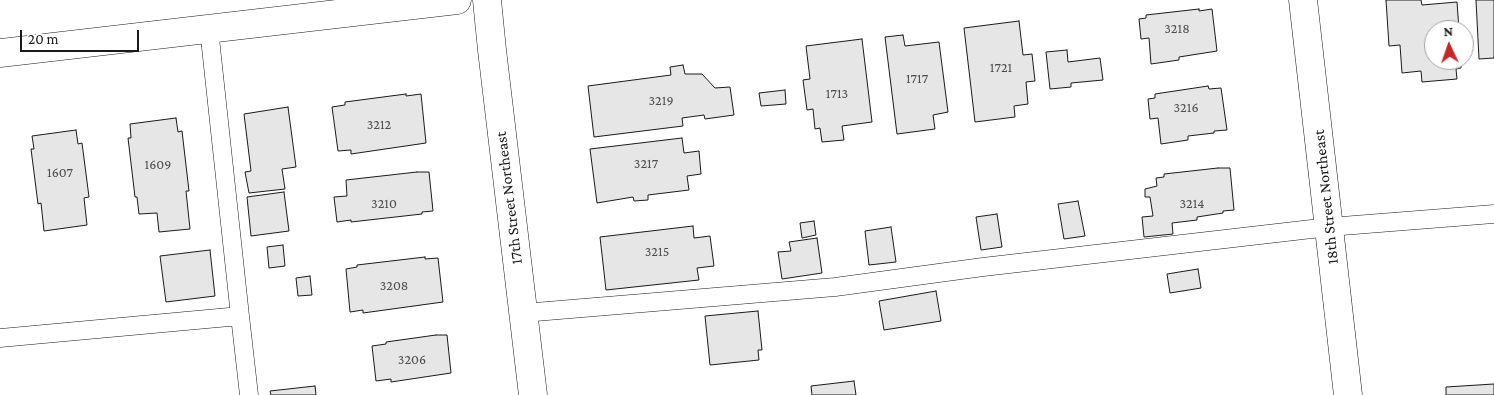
<!DOCTYPE html>
<html>
<head>
<meta charset="utf-8">
<style>
	body { margin:0 }
	#map { position:relative; width:1494px; height:395px; overflow:hidden; background:#fff; font-family:"Crimson Pro",serif }
	canvas { display:block }
	.north { position:absolute; left:1424px; top:20px; width:50px; height:50px; box-sizing:border-box; background:#fff; border:1px solid #a3a3a3; border-radius:50%; rotate:357deg; font-size:14px; font-weight:700; line-height:20px; text-align:center; color:#1a1a1a }
	.north::after { content:''; display:block; margin:auto; width:18px; height:22px; background:#c62828; clip-path:polygon(50% 0,100% 100%,50% 72%,0 100%) }
	.scale { position:absolute; left:20px; top:30px; width:119px; height:22px; box-sizing:border-box; border:2px solid #1a1a1a; border-top:0; padding-left:6px; font-size:15px; line-height:18px; white-space:nowrap; color:#1a1a1a; -webkit-text-stroke:4px #fff; paint-order:stroke }
</style>
</head>
<body>
<div id="map">
<canvas width="1494" height="395"></canvas>
<div class="north">N</div>
<div class="scale">20 m</div>
</div>
<script>
const context = document.querySelector('canvas').getContext('2d');
context.lineJoin = 'round';
function fill(path, color) { context.fillStyle = color; context.fill(path, 'evenodd'); }
const toPath = rows => new Path2D(rows.map(r => 'M' + r).join(''));
function trace(path, color, width, dash) { context.strokeStyle = color; context.lineWidth = width; context.lineCap = dash ? 'butt' : 'round'; context.setLineDash(dash || []); context.stroke(path); }
function drawText(font, color, halo, rows, align = 'center') {
  context.font = font + ' "Crimson Pro",serif'; context.lineWidth = 4; context.setLineDash([]); context.textBaseline = 'middle'; context.strokeStyle = halo; context.fillStyle = color; for (const [text, x, y, turn = 0] of rows) {
    context.save(); context.translate(x, y); context.rotate((+turn || 0) * Math.PI / 180); context.textAlign = isNaN(turn) ? turn : align; if (halo) context.strokeText(text, 0, 0); context.fillText(text, 0, 0); context.restore();
  }
}
const building = toPath([
	[1386,0,1421,0,1422,5,1457,2,1459,30,1434,30,1434,60,1461,60,1461,68,1456,69,1457,79,1422,82,1421,71,1402,73,1400,45,1389,46,1386,0],
	[1476,0,1494,0,1494,58,1479,59,1476,0],
	[1199,9,1199,11,1212,9,1217,51,1179,57,1179,60,1151,64,1149,38,1141,39,1139,19,1146,18,1146,15,1199,9],
	[1019,21,1023,55,1032,54,1035,81,1026,82,1028,104,1014,106,1015,117,975,122,964,28,1019,21],
	[903,35,905,46,939,42,948,112,933,115,935,129,897,134,885,37,903,35],
	[862,39,872,122,842,126,844,140,822,142,820,128,815,129,813,109,807,110,803,80,810,79,806,46,862,39],
	[1067,50,1068,62,1100,58,1103,80,1071,83,1071,87,1050,89,1046,52,1067,50],
	[683,65,685,74,702,74,715,88,730,87,734,115,705,119,704,115,682,118,683,126,594,137,588,86,671,75,670,67,683,65],
	[1208,86,1209,89,1221,88,1227,130,1214,131,1214,133,1188,136,1188,140,1161,144,1158,118,1150,119,1148,99,1155,98,1155,94,1208,86],
	[785,90,786,104,761,106,759,93,785,90],
	[406,94,406,96,421,94,426,143,351,154,351,150,338,151,332,107,345,105,345,102,406,94],
	[288,107,296,167,282,169,285,189,249,193,245,172,251,171,244,114,288,107],
	[176,118,178,132,182,131,189,191,186,191,190,229,159,232,157,213,139,214,137,197,135,197,128,138,131,138,130,124,176,118],
	[76,130,78,144,82,143,89,197,84,198,87,225,44,231,41,203,38,204,31,149,34,149,32,136,76,130],
	[682,138,684,153,699,151,701,174,687,176,689,190,648,195,648,200,634,201,633,197,597,203,590,149,682,138],
	[1218,168,1230,168,1234,210,1223,211,1223,213,1197,217,1197,220,1172,223,1173,234,1144,237,1142,217,1153,216,1150,197,1145,197,1145,189,1157,186,1156,178,1164,177,1164,174,1218,168],
	[417,172,429,172,433,211,422,212,422,214,351,222,351,220,337,222,334,197,347,196,346,180,417,172],
	[284,192,289,231,251,236,247,197,284,192],
	[1078,201,1085,236,1064,239,1058,204,1078,201],
	[997,214,1002,247,981,250,976,217,997,214],
	[814,221,816,235,802,238,800,223,814,221],
	[693,226,694,238,710,236,714,266,697,268,699,280,606,290,600,237,693,226],
	[891,227,896,262,869,265,865,231,891,227],
	[817,238,822,273,782,279,778,252,791,251,789,242,817,238],
	[283,245,285,266,269,268,267,247,283,245],
	[210,250,215,296,166,302,160,256,210,250],
	[425,257,425,259,438,258,443,302,363,313,363,310,350,312,346,269,357,267,357,265,425,257],
	[1198,269,1201,288,1170,293,1167,274,1198,269],
	[310,276,312,295,298,296,296,278,310,276],
	[936,291,941,321,884,330,879,301,936,291],
	[758,311,762,350,758,350,759,360,710,365,705,316,758,311],
	[436,335,447,335,451,373,391,382,391,379,376,381,372,346,386,344,386,342,436,335],
	[854,381,856,395,812,395,811,386,854,381],
	[1494,384,1494,395,1446,395,1446,387,1494,384],
	[315,386,316,395,271,395,270,391,315,386]
]);
fill(building, '#e6e6e6');
trace(building, '#1a1a1a', 1);
const service = toPath([
	[209,29,240,316],
	[523,313,835,287,983,267,1329,227,1494,214],
	[0,338,240,316,249,395]
]);
const minor = toPath([
	[487,0,492,50,533,395],
	[0,53,457,0]
]);
const secondary = toPath([
	[1303,0,1348,395]
]);
trace(service, '#1a1a1a', 19);
trace(minor, '#1a1a1a', 29);
trace(secondary, '#1a1a1a', 29);
trace(service, '#fff', 18);
trace(minor, '#fff', 28);
trace(secondary, '#fff', 28);
drawText('14px', '#4d4d4d', null, [
	["3218",1177,29],
	["1721",1001,68],
	["1717",917,79],
	["1713",837,94],
	["3219",661,101],
	["3216",1186,108],
	["3212",379,125],
	["3217",646,164],
	["1609",158,165],
	["1607",60,173],
	["3210",384,204],
	["3214",1192,204],
	["3215",657,252],
	["3208",394,286],
	["3206",412,360]
]);
drawText('16px', '#1a1a1a', '#fff', [
	["18th Street Northeast",1326,197,-96],
	["17th Street Northeast",509,198,-97]
]);
</script>
</body>
</html>
